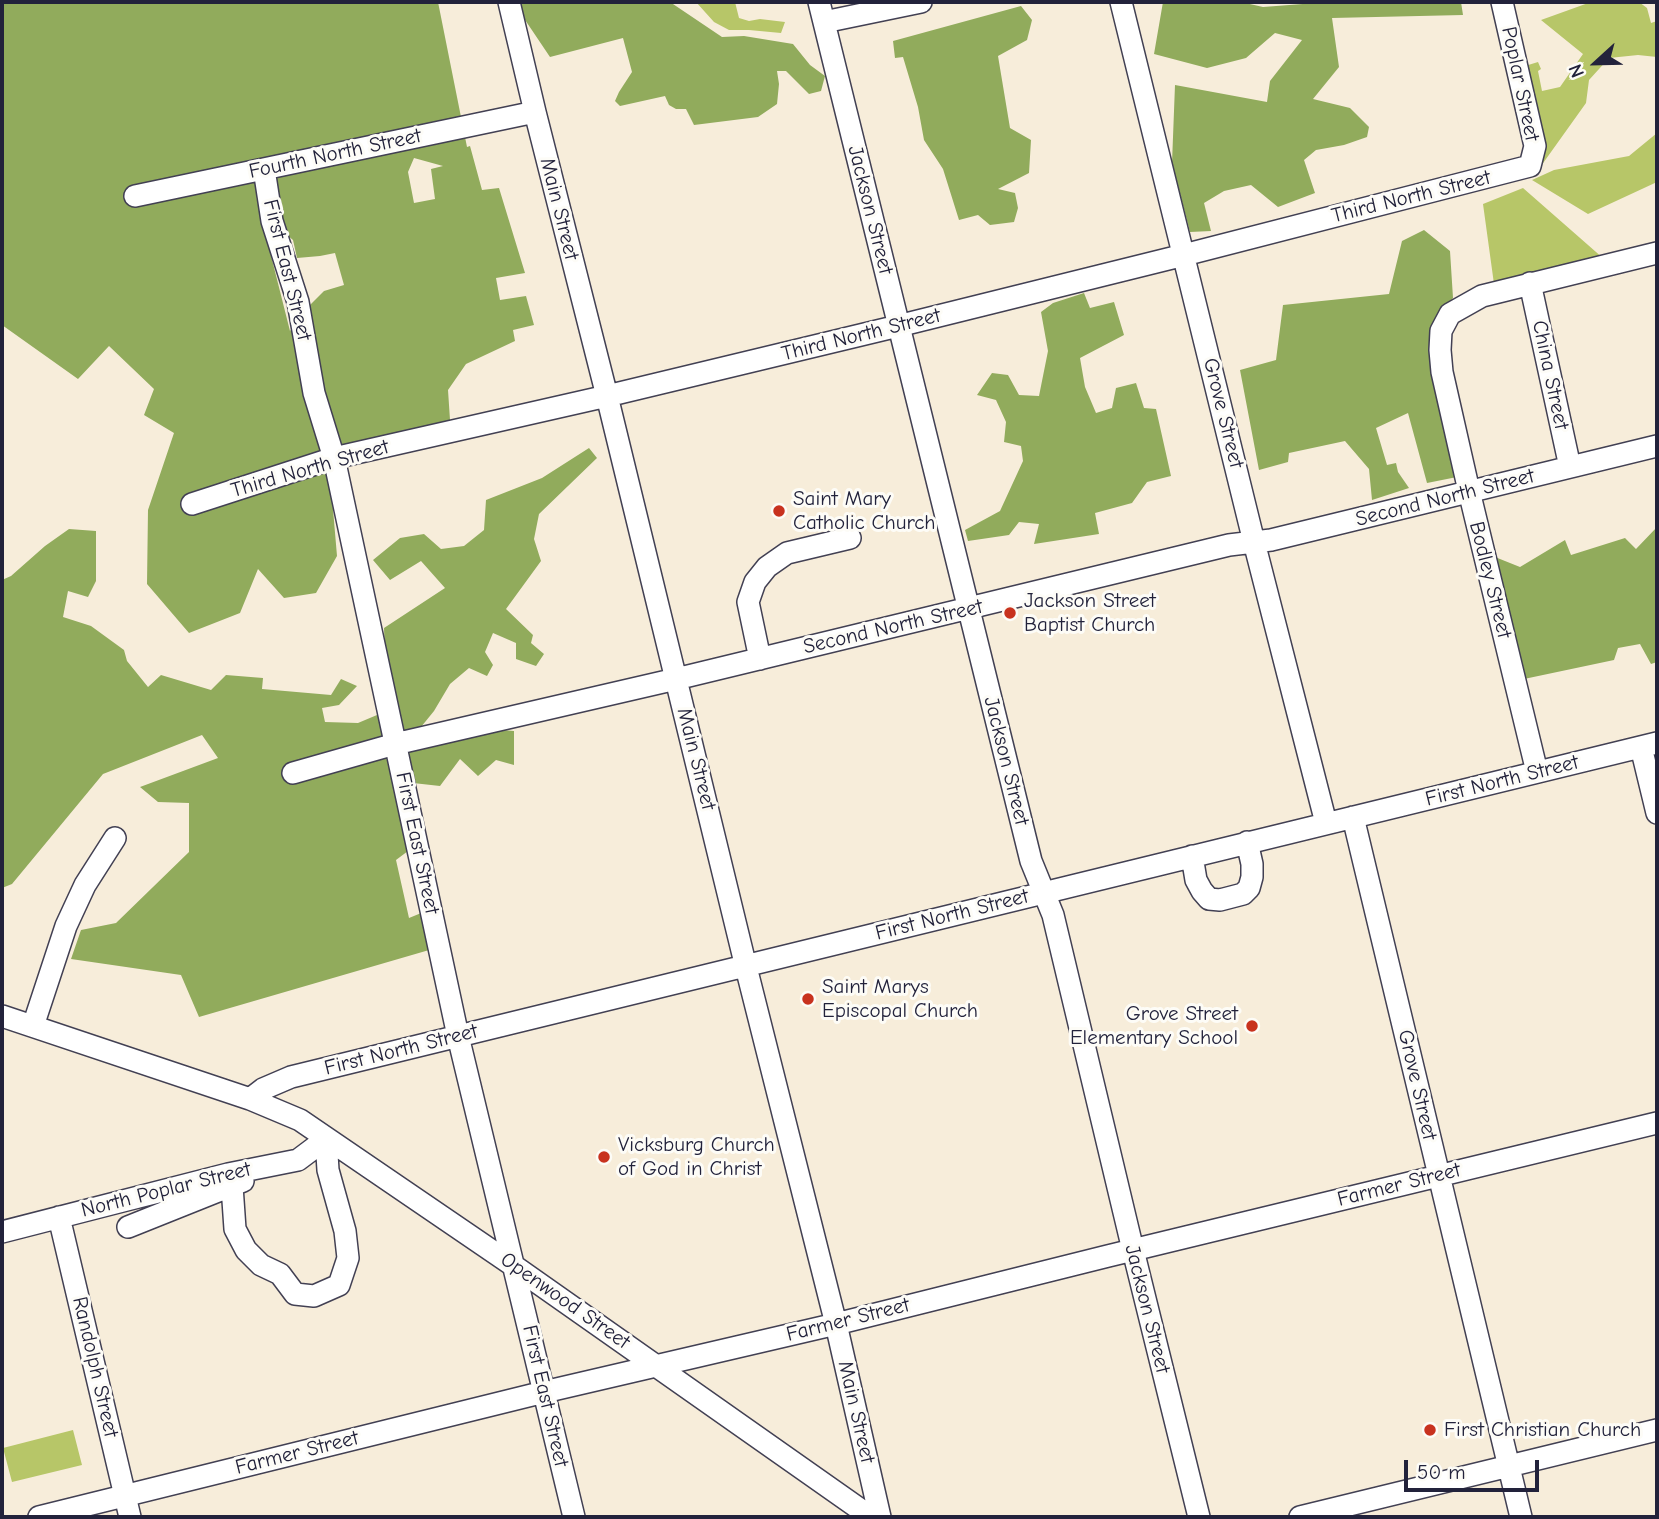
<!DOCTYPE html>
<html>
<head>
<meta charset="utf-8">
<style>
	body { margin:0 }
	#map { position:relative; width:1659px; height:1519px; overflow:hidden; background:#f7edda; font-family:"Comic Neue",sans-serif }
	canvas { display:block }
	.frame { position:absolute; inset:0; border:4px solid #22223b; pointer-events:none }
	.north { position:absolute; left:1561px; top:28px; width:70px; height:70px; -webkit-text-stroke:5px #fdfcf7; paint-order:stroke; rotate:248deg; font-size:19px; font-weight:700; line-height:28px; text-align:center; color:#22223b }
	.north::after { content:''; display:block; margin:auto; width:24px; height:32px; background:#22223b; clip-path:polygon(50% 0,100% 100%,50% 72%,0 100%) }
	.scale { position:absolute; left:1404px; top:1460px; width:135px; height:32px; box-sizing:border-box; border:4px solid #22223b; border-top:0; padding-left:9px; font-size:21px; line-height:24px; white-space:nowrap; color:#22223b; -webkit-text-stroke:5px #fdfcf7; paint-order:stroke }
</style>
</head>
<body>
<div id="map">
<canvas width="1659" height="1519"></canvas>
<div class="frame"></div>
<div class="north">N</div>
<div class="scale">50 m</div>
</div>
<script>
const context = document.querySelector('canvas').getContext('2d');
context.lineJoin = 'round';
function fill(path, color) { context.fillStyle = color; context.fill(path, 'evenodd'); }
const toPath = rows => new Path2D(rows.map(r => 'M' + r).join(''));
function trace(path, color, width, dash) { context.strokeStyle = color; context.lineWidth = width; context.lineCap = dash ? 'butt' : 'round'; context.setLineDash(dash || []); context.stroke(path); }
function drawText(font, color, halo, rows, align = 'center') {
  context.font = font + ' "Comic Neue",sans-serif'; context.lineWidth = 6; context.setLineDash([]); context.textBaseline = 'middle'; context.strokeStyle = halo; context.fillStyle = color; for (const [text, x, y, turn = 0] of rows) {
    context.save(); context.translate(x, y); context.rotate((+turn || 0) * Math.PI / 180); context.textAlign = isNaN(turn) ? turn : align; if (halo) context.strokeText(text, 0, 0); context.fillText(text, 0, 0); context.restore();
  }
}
fill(toPath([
	[696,2,735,2,739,18,749,21,760,19,785,22,781,33,749,30,729,30,714,22],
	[1591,2,1639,2,1647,8,1651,23,1657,21,1657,57,1638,55,1609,58,1589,80,1586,103,1536,173,1525,66,1538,62,1541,69,1538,71,1542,91,1560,87,1583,54,1541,20],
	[1657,133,1657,182,1588,214,1532,180,1554,170,1629,156],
	[1523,188,1604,259,1494,284,1483,204],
	[73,1430,82,1465,12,1482,3,1448]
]), '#b7c668');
fill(toPath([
	[2,2,438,2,467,147,470,146,482,190,499,188,525,273,496,278,500,300,526,296,534,325,513,330,515,341,466,364,448,390,450,420,346,446,329,437,301,314,324,291,344,285,335,253,320,256,297,258,293,240,262,214,256,196,290,331,299,319,327,439,337,556,316,593,284,598,258,569,240,613,189,633,147,584,148,510,174,433,144,415,154,389,109,346,78,379,2,325],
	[414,158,443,166,431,169,435,199,414,203,408,172],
	[513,2,670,2,722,37,744,36,793,44,810,65,825,76,821,91,809,94,786,71,777,71,779,84,777,104,758,117,694,125,686,109,676,109,669,105,665,96,620,106,615,101,619,92,632,72,623,38,550,57],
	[1163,2,1241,2,1263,7,1329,2,1461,2,1463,15,1332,18,1339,67,1313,99,1350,108,1369,127,1367,137,1344,145,1316,150,1304,160,1315,193,1278,207,1251,185,1224,191,1204,203,1211,231,1190,232,1172,163,1175,85,1267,102,1270,81,1302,40,1275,33,1246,58,1207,68,1154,54],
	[1021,6,1032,20,1027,40,998,56,1010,128,1031,140,1029,173,998,189,1015,193,1018,208,1014,222,990,225,978,215,959,220,943,169,924,140,918,107,903,57,895,58,893,41],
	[1424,230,1450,251,1453,298,1441,314,1457,477,1427,483,1408,413,1376,428,1387,465,1396,463,1398,472,1409,488,1372,500,1369,469,1345,441,1289,453,1288,462,1259,470,1240,370,1276,360,1283,305,1389,294,1402,241],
	[1084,293,1090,308,1114,302,1124,335,1080,358,1085,387,1096,413,1112,408,1116,388,1136,383,1144,408,1156,409,1171,476,1147,482,1132,503,1095,513,1099,534,1034,544,1039,524,1019,522,1009,535,968,541,965,530,1000,511,1023,461,1021,446,1004,442,1006,422,996,400,977,395,992,373,1008,375,1019,395,1039,396,1048,351,1041,312,1053,303],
	[589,448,597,458,539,514,534,539,541,561,506,609,533,635,531,643,544,654,536,666,516,659,516,643,493,633,485,652,493,665,487,676,469,668,450,684,434,711,421,727,381,748,390,766,437,733,465,727,514,731,514,765,496,760,478,776,460,759,440,786,413,783,416,845,396,860,409,918,431,909,436,948,199,1017,181,975,71,959,81,930,116,923,189,852,189,803,158,802,140,787,218,758,202,735,103,774,12,884,2,888,2,580,11,576,45,546,69,529,96,531,96,581,88,597,68,591,63,617,91,626,124,650,127,661,148,687,161,675,211,690,226,675,263,678,262,689,331,695,341,679,357,686,339,705,322,708,325,722,358,723,377,715,385,659,384,628,445,588,421,561,390,580,373,560,400,538,424,534,441,549,464,546,484,530,486,500,542,478],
	[1657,527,1657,662,1651,664,1640,644,1618,648,1614,660,1524,679,1495,557,1520,567,1565,540,1571,555,1625,538,1636,549]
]), '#91ab5c');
const minor = toPath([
	[509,2,535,112,607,396,746,967,836,1324,880,1517],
	[819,2,1031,861,1053,915,1133,1250,1199,1517],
	[1121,2,1254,542,1326,823],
	[824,22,921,2],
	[264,169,272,221,298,302,314,393,334,458,458,1036,574,1517],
	[135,196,535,112],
	[1530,283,1570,467],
	[192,504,334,458,607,396,898,326,1184,255,1530,166,1535,146,1502,2],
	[760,659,748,602,755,582,767,567,787,553,850,538],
	[1641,747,1657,813],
	[1537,772,1469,491,1442,372,1440,350,1441,331,1450,314,1482,296,1657,253],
	[293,773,395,744,676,679,1229,545,1271,540,1657,446],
	[1353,817,1521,1517],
	[1192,856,1196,880,1202,891,1209,899,1220,900,1243,894,1249,888,1252,877,1252,864,1247,842],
	[2,1016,250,1099,300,1120,514,1266,871,1517],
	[33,1026,66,926,85,885,115,838],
	[250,1099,263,1089,291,1077,1657,743],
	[232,1186,235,1229,246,1250,261,1265,280,1274,295,1294,314,1296,339,1285,348,1258,345,1231,328,1170,326,1139],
	[59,1217,130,1517],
	[128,1227,243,1181],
	[2,1232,228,1174,298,1160,326,1139],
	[39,1517,544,1392,836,1324,1108,1256,1657,1123],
	[1300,1517,1657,1430]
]);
trace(minor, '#424053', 24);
trace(minor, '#fff', 21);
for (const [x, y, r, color] of [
	[779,511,7,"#c8321e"],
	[1010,613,7,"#c8321e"],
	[808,999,7,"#c8321e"],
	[1252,1026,7,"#c8321e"],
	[604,1157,7,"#c8321e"],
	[1430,1430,7,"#c8321e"]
]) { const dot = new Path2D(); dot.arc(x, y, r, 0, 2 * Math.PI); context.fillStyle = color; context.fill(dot); trace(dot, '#fdfcf7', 2.5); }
drawText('21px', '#22223b', '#fdfcf7', [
	["Poplar Street",1520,84,78],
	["Fourth North Street",335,154,-12],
	["Third North Street",1411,197,-14],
	["Main Street",559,209,76],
	["Jackson Street",870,210,76],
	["First East Street",287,270,76],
	["Third North Street",861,335,-14],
	["China Street",1550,375,78],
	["Grove Street",1223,413,76],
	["Third North Street",310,469,-16],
	["Second North Street",1445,498,-14],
	["Bodley Street",1490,580,76],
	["Second North Street",893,627,-13],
	["Main Street",696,759,76],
	["Jackson Street",1006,761,76],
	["First North Street",1502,781,-14],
	["First East Street",417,843,78],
	["First North Street",952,915,-14],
	["First North Street",401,1050,-14],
	["Grove Street",1417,1085,77],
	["Farmer Street",1399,1185,-14],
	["North Poplar Street",166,1190,-14],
	["Openwood Street",565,1301,35],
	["Jackson Street",1147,1309,76],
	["Farmer Street",848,1320,-14],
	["Randolph Street",95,1367,77],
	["First East Street",545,1396,77],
	["Main Street",856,1412,77],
	["Farmer Street",297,1453,-14]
]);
drawText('21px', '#22223b', '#fdfcf7', [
	["Saint Mary",793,499],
	["Catholic Church",793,523],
	["Jackson Street",1024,601],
	["Baptist Church",1024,625],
	["Saint Marys",822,987],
	["Episcopal Church",822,1011],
	["Grove Street",1238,1014,"right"],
	["Elementary School",1238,1038,"right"],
	["Vicksburg Church",618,1145],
	["of God in Christ",618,1169],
	["First Christian Church",1444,1430]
], 'left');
</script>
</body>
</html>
